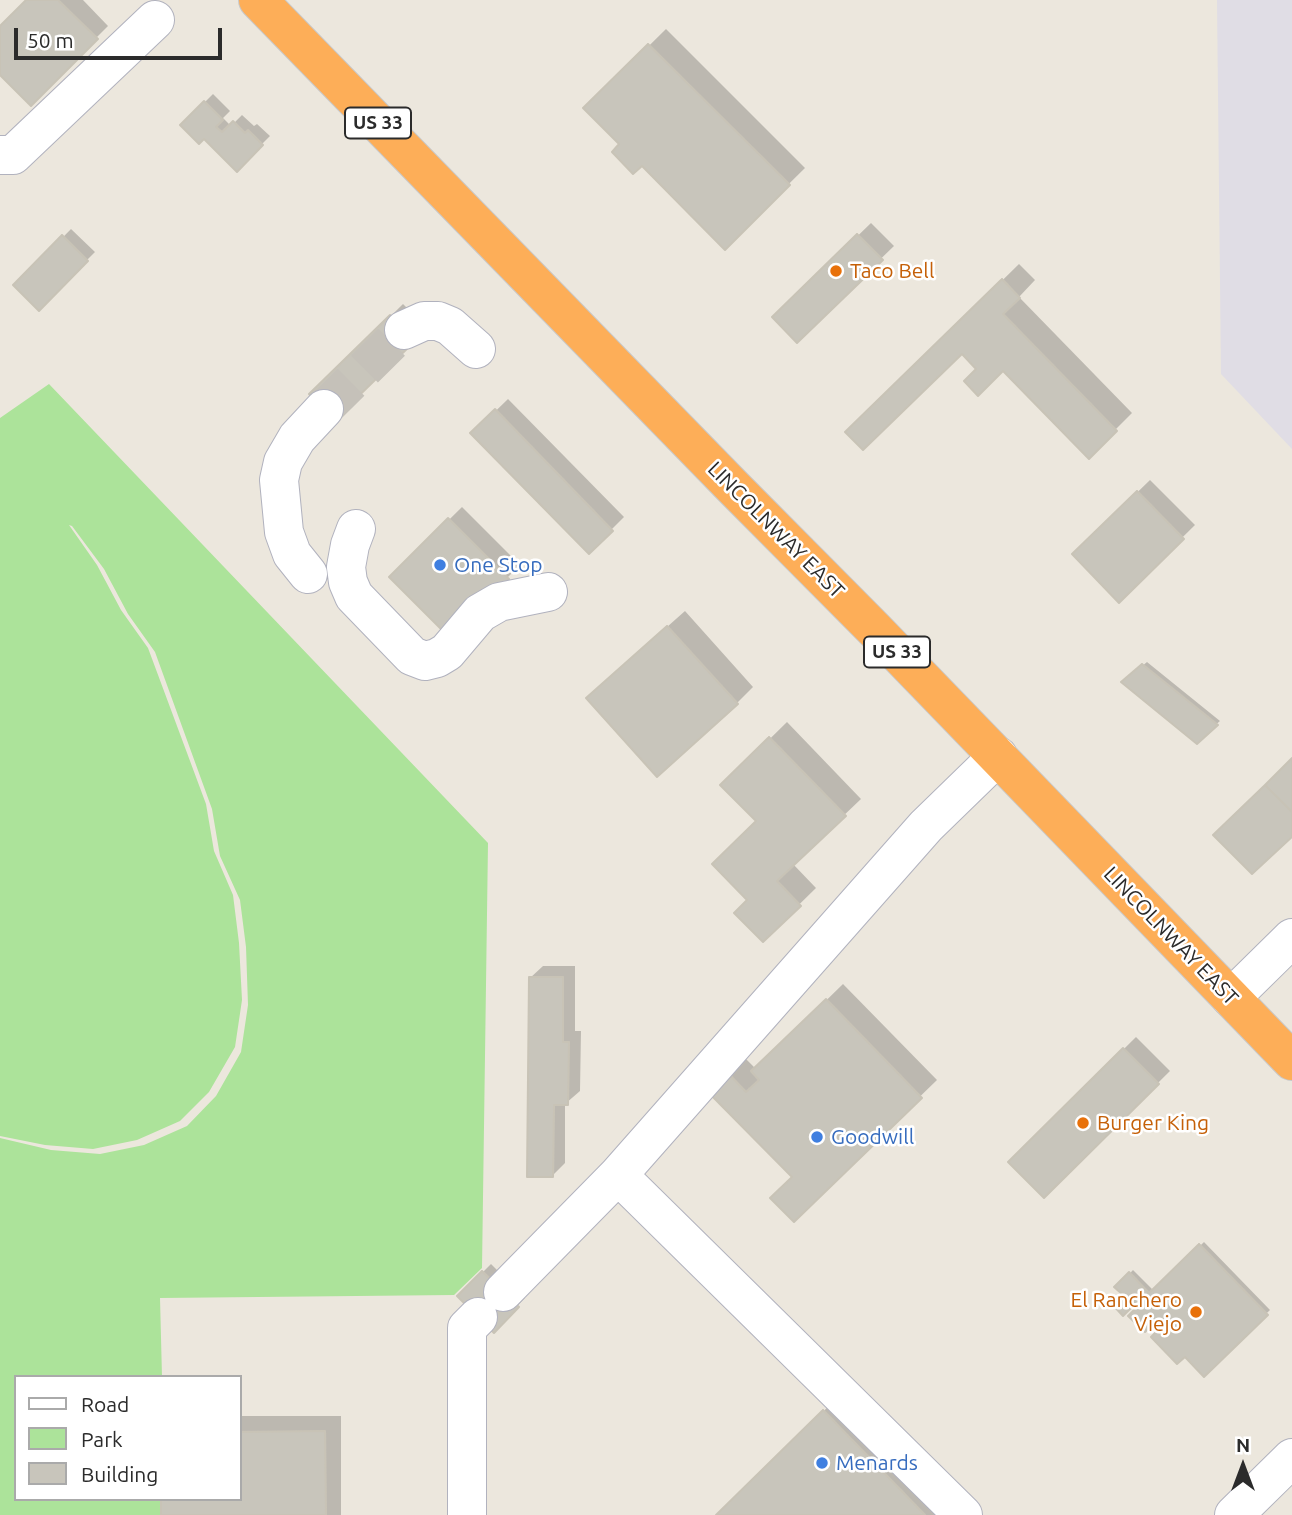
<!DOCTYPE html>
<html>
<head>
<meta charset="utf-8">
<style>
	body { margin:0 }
	#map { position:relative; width:1292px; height:1515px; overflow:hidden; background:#ece7dd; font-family:Ubuntu,sans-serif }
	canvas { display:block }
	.legend { position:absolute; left:14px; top:1375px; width:228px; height:126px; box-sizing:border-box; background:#fff; border:2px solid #aaa; margin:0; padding:9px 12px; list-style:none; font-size:21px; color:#2b2b2b }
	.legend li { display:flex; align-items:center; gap:14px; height:35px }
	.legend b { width:35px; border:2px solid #aaa }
	.north { position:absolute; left:1208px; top:1431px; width:70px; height:70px; -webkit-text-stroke:5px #fff; paint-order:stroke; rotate:0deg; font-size:19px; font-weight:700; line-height:28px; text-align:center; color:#2b2b2b }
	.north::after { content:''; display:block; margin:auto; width:24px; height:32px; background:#2b2b2b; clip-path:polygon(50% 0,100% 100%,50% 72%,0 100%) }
	.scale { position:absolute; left:14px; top:28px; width:208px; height:32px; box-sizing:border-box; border:4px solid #2b2b2b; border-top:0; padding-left:9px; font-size:21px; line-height:24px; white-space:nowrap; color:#2b2b2b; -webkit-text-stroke:5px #fff; paint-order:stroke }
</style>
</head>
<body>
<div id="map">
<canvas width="1292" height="1515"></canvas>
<ul class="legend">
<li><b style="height:9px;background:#fff"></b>Road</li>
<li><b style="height:19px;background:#ace39a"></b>Park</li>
<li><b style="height:19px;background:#c8c5bb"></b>Building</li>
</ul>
<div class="north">N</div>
<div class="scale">50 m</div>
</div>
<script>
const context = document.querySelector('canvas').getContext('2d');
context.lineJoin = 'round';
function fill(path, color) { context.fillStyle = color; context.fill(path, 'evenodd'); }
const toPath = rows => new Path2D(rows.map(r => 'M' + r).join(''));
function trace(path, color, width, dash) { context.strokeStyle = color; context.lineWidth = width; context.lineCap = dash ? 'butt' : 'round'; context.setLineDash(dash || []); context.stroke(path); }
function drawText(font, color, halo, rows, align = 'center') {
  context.font = font + ' Ubuntu,sans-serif'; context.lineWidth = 5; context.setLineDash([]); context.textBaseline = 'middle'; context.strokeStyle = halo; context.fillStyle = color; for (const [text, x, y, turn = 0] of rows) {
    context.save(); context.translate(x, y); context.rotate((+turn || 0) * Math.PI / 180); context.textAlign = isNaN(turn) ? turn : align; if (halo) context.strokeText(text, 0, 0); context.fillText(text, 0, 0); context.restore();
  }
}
fill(toPath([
	[1217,0,1292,0,1292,449,1221,374]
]), '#e0dde5');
fill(toPath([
	[49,384,488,843,482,1268,454,1295,160,1298,162,1377,16,1377,16,1499,164,1499,164,1515,0,1515,0,1138,51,1150,100,1154,144,1145,187,1126,216,1096,241,1052,248,1005,246,947,240,900,220,856,212,809,155,652,128,614,104,569,72,526,69,525,97,565,121,610,148,648,206,804,214,851,233,895,239,943,242,1000,235,1047,209,1092,180,1121,137,1140,93,1149,45,1145,0,1136,0,418]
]), '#ace39a');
fill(toPath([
	[28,0,83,0,108,26,31,103,0,73,0,28],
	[666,29,805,168,725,247,586,108],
	[213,94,230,111,223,118,231,126,242,115,254,126,257,124,270,136,237,169,204,137,182,125],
	[871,223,894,246,797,340,774,317],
	[71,229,95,252,39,308,16,285],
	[1019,264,1035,280,1019,297,1132,413,1089,456,1003,369,978,369,962,352,848,432],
	[403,304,426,327,312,394],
	[508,399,624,517,589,552,473,433],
	[1150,480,1195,525,1119,600,1074,554],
	[462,507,520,565,450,635,391,577],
	[685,611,753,687,737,703,605,682],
	[1147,662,1220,721,1197,741,1123,682],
	[787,722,861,799,793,864,816,888,763,940,750,900,758,821,723,785],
	[543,966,575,966,575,1031,581,1031,580,1091,565,1104,565,1163,552,1176,530,978],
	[843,984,937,1080,794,1219,794,1177,708,1089,742,1055,756,1069],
	[1136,1037,1170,1071,1044,1196,1010,1162],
	[1204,1242,1270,1310,1204,1374,1117,1287,1133,1270,1154,1291],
	[491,1264,525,1298,494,1330,459,1296],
	[840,1395,958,1515,718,1515],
	[240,1416,341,1416,341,1515,163,1515,240,1499]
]), '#0003');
const building = toPath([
	[26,0,58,0,98,39,31,106,0,75,0,26,26,0],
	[648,44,790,185,725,250,642,166,633,174,612,152,619,144,583,108,648,44],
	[204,101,223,120,216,127,222,132,233,121,245,133,248,130,263,145,237,172,204,139,199,144,180,125,204,101],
	[857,234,883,260,797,343,772,317,857,234],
	[62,235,88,261,39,311,13,285,62,235],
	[1002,279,1020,298,1003,314,1117,431,1089,459,1003,371,978,396,964,381,976,369,962,354,863,450,845,432,1002,279],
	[390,315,415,341,334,420,309,394,390,315],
	[495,409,613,531,589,554,470,433,495,409],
	[1137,491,1184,539,1119,603,1072,554,1137,491],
	[448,518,509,579,450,638,389,577,448,518],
	[667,626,738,704,657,777,586,698,667,626],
	[1142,664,1218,725,1197,744,1121,682,1142,664],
	[769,737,846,816,777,881,801,906,763,942,734,913,747,900,712,864,756,821,720,785,769,737],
	[1292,758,1292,812,1265,785,1292,758],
	[1265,785,1292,812,1292,837,1252,874,1213,835,1265,785],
	[529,977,563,977,563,1042,569,1042,568,1105,554,1105,553,1177,527,1177,529,977],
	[826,999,922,1098,794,1222,770,1198,792,1177,705,1089,725,1070,746,1092,759,1080,751,1071,826,999],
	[1123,1048,1159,1084,1044,1198,1008,1162,1123,1048],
	[1199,1244,1268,1315,1204,1377,1185,1357,1177,1364,1151,1337,1158,1330,1152,1325,1145,1332,1128,1316,1135,1309,1133,1306,1123,1316,1112,1304,1122,1294,1114,1287,1129,1272,1149,1293,1199,1244],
	[482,1271,519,1307,494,1333,457,1296,482,1271],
	[823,1410,925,1515,716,1515,823,1410],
	[325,1431,326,1515,161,1515,161,1499,240,1499,240,1432,325,1431]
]);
fill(building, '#c8c5bb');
trace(building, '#c8c3b6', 2);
trace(toPath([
	[324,409,404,330]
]), '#c5c1b9', 38, [38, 19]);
const minor = toPath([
	[0,155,13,155,155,20],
	[404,330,424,321,438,321,450,326,476,349],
	[356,529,350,545,346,567,348,582,354,596,412,656,425,661,437,658,447,652,480,613,499,602,548,592],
	[308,574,292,554,284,532,279,480,283,462,297,438,324,409],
	[1231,998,1292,938],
	[503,1292,618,1175],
	[467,1515,467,1328,478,1317],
	[963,1515,618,1175,926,826,998,756],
	[1234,1515,1292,1458]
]);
const highway = toPath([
	[258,0,732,486,875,630,1292,1061]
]);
trace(minor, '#b1b2be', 40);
trace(highway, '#c8c8c8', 40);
trace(minor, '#fff', 38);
trace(highway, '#fdae58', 38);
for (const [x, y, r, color] of [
	[836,271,7,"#e8710a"],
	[440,565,7,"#3f7fe0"],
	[1083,1123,7,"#e8710a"],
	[817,1137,7,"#3f7fe0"],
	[1196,1312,7,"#e8710a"],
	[822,1463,7,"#3f7fe0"]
]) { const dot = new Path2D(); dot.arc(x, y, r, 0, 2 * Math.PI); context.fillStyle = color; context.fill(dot); trace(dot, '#fff', 2.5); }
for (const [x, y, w] of [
	[378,123,66],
	[897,652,66]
]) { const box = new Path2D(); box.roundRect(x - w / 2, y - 15.5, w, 31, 5); context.fillStyle = '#fff'; context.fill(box); trace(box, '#2b2b2b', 2); }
drawText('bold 19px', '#2b2b2b', null, [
	["US 33",378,123],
	["US 33",897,652]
]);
drawText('21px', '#c56008', '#fff', [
	["Taco Bell",850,271],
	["Burger King",1097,1123],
	["El Ranchero",1182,1300,"right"],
	["Viejo",1182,1324,"right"]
], 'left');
drawText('21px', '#2b2b2b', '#fff', [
	["LINCOLNWAY EAST",776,530,45],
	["LINCOLNWAY EAST",1171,936,46]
]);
drawText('21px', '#366cbe', '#fff', [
	["One Stop",454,565],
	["Goodwill",831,1137],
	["Menards",836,1463]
], 'left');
</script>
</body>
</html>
